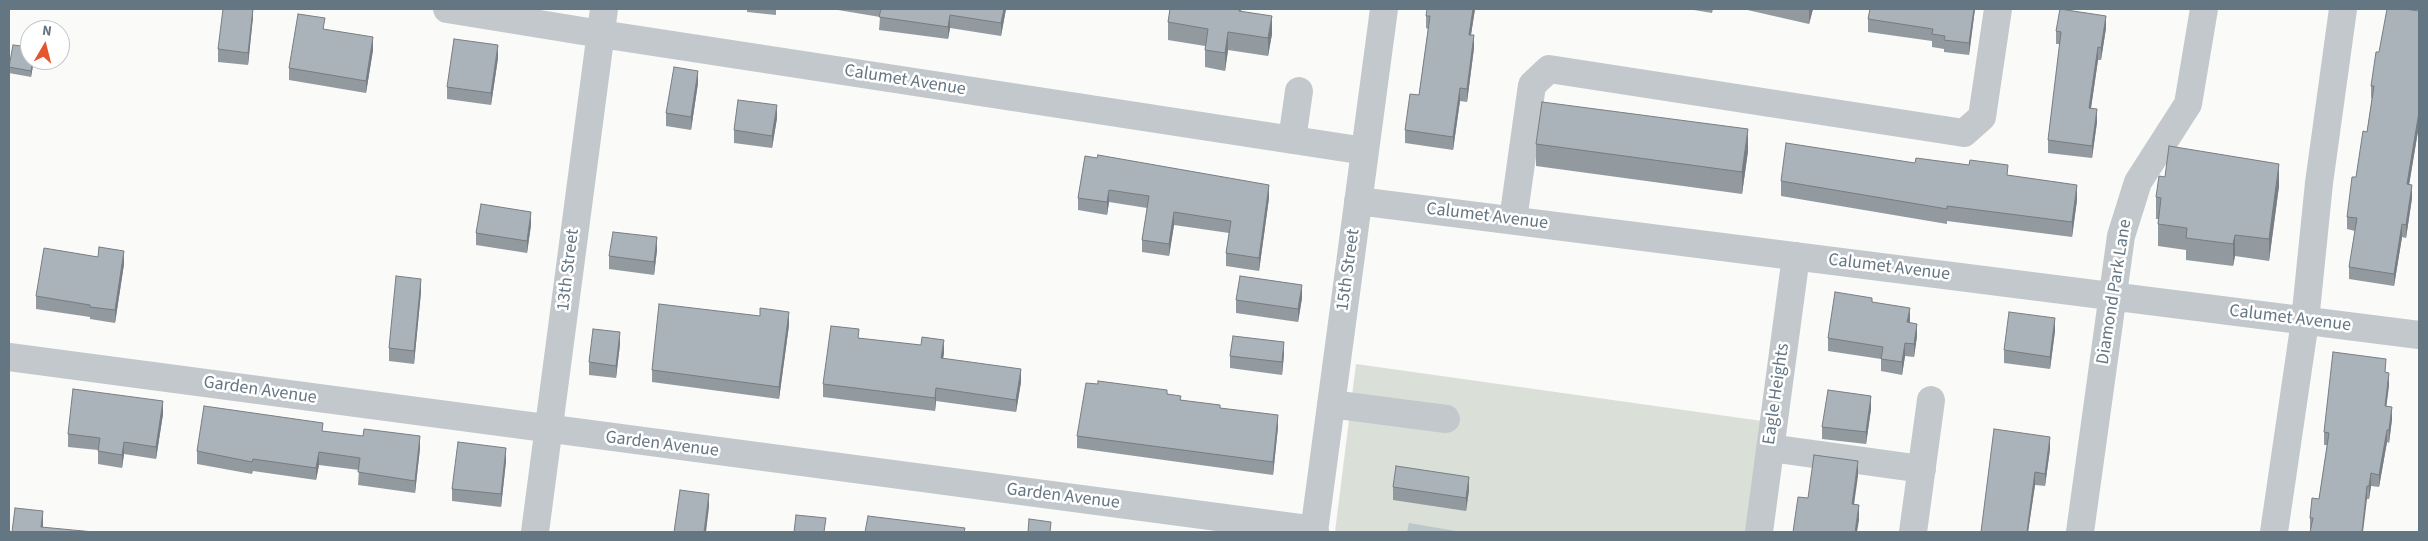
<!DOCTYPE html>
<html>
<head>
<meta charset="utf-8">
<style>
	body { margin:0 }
	#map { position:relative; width:2428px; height:541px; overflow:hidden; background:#fafaf8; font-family:"Source Sans 3",sans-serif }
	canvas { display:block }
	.frame { position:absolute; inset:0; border:10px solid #657683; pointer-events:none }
	.north { position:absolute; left:20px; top:20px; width:50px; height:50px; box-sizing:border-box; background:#fff; border:1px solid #c1c8cd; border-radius:50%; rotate:8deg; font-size:14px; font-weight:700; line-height:20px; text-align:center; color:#657683 }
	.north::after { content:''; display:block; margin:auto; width:18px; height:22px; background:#e4572e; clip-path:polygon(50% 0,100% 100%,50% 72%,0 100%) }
</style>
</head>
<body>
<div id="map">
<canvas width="2428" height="541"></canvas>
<div class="frame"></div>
<div class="north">N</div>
</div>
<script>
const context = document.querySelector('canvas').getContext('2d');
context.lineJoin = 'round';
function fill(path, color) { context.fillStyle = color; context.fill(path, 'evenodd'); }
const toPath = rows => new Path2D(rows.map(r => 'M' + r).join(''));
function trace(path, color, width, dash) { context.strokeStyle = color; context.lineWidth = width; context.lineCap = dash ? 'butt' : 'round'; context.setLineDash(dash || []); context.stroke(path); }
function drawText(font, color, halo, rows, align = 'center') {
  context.font = font + ' "Source Sans 3",sans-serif'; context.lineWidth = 5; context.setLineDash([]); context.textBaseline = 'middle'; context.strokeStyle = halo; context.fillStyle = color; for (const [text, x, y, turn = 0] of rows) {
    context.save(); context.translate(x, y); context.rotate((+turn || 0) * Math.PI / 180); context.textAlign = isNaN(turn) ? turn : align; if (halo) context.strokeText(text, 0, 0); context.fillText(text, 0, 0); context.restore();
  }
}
fill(toPath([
	[1356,364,1762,421,1747,532,1335,532]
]), '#dadfd7');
fill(toPath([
	[1409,523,1456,531,1456,532,1407,532]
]), '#bbc7cb');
trace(toPath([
	[447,9,601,34,1365,151],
	[1292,140,1299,91],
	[1358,201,2419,335],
	[1513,220,1532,85,1549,69,1964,133,1982,117,1998,9],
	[9,357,1315,530],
	[1331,404,1446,419],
	[1770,448,1922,469],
	[535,532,604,9],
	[1314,532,1384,9],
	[1759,532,1796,256],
	[1913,532,1931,400],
	[2080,532,2121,236,2138,182,2188,104,2204,9],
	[2274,532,2305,321,2319,183,2343,9]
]), '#c3c8cc', 28);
fill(toPath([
	[253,9,253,17,248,65,218,62,218,49],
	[747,9,776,9,776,15,747,12],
	[832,9,1006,9,1001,36,950,28,948,39,879,30,880,17],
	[1170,9,1242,9,1241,11,1272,34,1268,56,1228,50,1225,71,1205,67,1205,46,1168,40,1168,22],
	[1475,9,1471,35,1474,48,1467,102,1460,101,1453,150,1405,143,1405,130,1419,95,1428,29,1426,28,1426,16],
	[1688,9,1713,9,1712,13],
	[1743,9,1813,9,1809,24],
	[1870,9,1975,9,1969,55,1944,52,1944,49,1932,47,1932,41,1868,32,1868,19],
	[2106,28,2101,60,2098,60,2091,108,2097,122,2092,158,2048,153,2048,140,2060,44,2056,44,2056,31],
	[325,30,373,50,366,93,289,80,289,68],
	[2379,52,2419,125,2409,185,2412,198,2406,238,2402,237,2394,286,2349,279,2349,267,2355,231,2347,229,2347,217,2367,132,2372,98,2371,98,2371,86],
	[498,58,491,105,447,99,447,87],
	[34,60,31,77,9,73,9,67],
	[698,83,691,130,666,126,666,113],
	[777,118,772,148,734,143,734,130],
	[1536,144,1748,151,1742,194,1536,166],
	[1085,156,1269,198,1259,271,1226,266,1226,253,1229,233,1174,225,1169,256,1142,252,1142,240,1147,208,1109,202,1107,215,1078,210,1078,198],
	[1915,163,1969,165,2008,175,2077,200,2072,237,1947,221,1947,224,1781,196,1781,181],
	[2279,186,2269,261,2235,256,2233,266,2186,260,2186,250,2158,246,2158,219,2156,219,2156,197],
	[531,225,527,253,476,245,476,233],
	[657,250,654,275,609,269,609,256],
	[124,264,115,323,90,319,90,317,36,309,36,296],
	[421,292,414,364,389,361,389,348],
	[1302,298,1298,322,1236,313,1236,300],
	[1872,302,1910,320,1909,323,1917,336,1914,357,1905,356,1902,375,1881,371,1881,359,1828,351,1828,338],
	[760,316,789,325,779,399,652,382,652,370],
	[2055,331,2050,369,2004,363,2004,350],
	[859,338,944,353,943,358,1021,382,1016,412,936,401,935,411,823,397,823,384],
	[620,344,616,378,589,375,589,362],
	[1284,354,1282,375,1230,368,1230,356],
	[2386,372,2389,385,2386,406,2392,419,2389,443,2387,442,2379,487,2371,486,2369,499,2367,499,2310,530,2310,518,2319,499,2327,445,2324,445,2324,432],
	[1167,394,1181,400,1220,408,1278,427,1273,475,1077,448,1077,436],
	[1871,409,1866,444,1822,439,1822,427],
	[163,414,156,459,124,454,122,468,98,464,98,450,68,447,68,434],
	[323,431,420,448,415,493,358,485,359,470,319,465,316,480,253,471,252,474,197,464,197,451],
	[2050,449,2045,486,2035,485,2028,532,1981,532],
	[506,461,501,507,452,501,452,489],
	[1393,487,1469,490,1466,511,1393,500]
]), '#929a9f');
fill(toPath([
	[253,9,253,17,248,65,248,53],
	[1004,9,1006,9,1001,36,1001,23],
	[1473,9,1475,9,1469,47,1469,35],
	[1809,9,1813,9,1809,24],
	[1974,9,1975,9,1969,55,1969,43],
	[950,15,950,28,948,39,948,27],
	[1272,16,1272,34,1268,56,1268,38],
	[2106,16,2106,28,2101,60,2101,48],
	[1228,32,1228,50,1225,71,1225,53],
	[1474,35,1474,48,1467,102,1467,89],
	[373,37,373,50,366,93,366,81],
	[498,45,498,58,491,105,491,93],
	[2098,47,2098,60,2089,121,2089,108],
	[33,60,34,60,31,77,31,71],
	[698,71,698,83,691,130,691,117],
	[1460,88,1460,101,1453,150,1453,137],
	[777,105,777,118,772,148,772,136],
	[2097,109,2097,122,2092,158,2092,146],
	[2419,112,2419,125,2407,197,2407,184],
	[1748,129,1748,151,1742,194,1742,172],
	[2279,164,2279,186,2269,261,2269,239],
	[1269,185,1269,198,1259,271,1259,258],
	[2077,185,2077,200,2072,237,2072,222],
	[2412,185,2412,198,2406,238,2406,225],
	[1109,190,1109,202,1107,215,1107,202],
	[531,212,531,225,527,253,527,241],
	[1174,212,1174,225,1169,256,1169,244],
	[2402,224,2402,237,2394,286,2394,274],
	[2235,235,2235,256,2233,266,2233,244],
	[657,237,657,250,654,275,654,262],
	[124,251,124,264,115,323,115,310],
	[421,279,421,292,414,364,414,351],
	[1302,285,1302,298,1298,322,1298,309],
	[1910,308,1910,320,1907,335,1907,322],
	[789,312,789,325,779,399,779,387],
	[2055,318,2055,331,2050,369,2050,357],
	[1917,324,1917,336,1914,357,1914,344],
	[620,332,620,344,616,378,616,366],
	[944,340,944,353,941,371,941,358],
	[1284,342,1284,354,1282,375,1282,362],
	[1905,343,1905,356,1902,375,1902,362],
	[1021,369,1021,382,1016,412,1016,400],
	[2389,373,2389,385,2385,418,2385,406],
	[936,388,936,401,935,411,935,398],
	[1871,396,1871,409,1866,444,1866,432],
	[163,401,163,414,156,459,156,447],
	[2392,407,2392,419,2389,443,2389,430],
	[1278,415,1278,427,1273,475,1273,462],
	[2387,430,2387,442,2379,487,2379,475],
	[420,436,420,448,415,493,415,481],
	[2050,437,2050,449,2045,486,2045,474],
	[124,442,124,454,122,468,122,455],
	[506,448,506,461,501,507,501,494],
	[319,452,319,465,316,480,316,468],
	[1858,461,1858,476,1852,519,1852,504],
	[2035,472,2035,485,2028,532,2027,532],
	[2371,473,2371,486,2369,499,2369,486],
	[1469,477,1469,490,1466,511,1466,498],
	[2367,486,2367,499,2363,532,2362,532],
	[709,494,709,507,706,532,704,532],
	[1859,505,1859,520,1857,532,1855,532],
	[43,511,43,527,41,527]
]), '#777d82');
const building = toPath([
	[223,9,253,9,248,53,218,49,223,9],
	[881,9,1004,9,1001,23,950,15,948,27,879,17,881,9],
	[1170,9,1239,9,1239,11,1272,16,1268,38,1228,32,1225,53,1205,50,1208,29,1168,22,1170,9],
	[1427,9,1473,9,1469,35,1474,35,1467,89,1460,88,1453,137,1405,130,1410,94,1419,95,1430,16,1426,16,1427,9],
	[1870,9,1974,9,1969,43,1944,40,1945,36,1932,34,1933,29,1868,19,1870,9],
	[2060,9,2106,16,2101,48,2098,47,2089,108,2097,109,2092,146,2048,140,2061,32,2056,31,2060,9],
	[2387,9,2404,9,2419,11,2419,112,2407,184,2412,185,2406,225,2402,224,2394,274,2349,267,2357,218,2347,217,2352,177,2356,177,2363,131,2367,132,2374,86,2371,86,2376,52,2379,52,2387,9],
	[298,14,325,18,323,29,373,37,366,81,289,68,298,14],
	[454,39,498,45,491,93,447,87,454,39],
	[13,45,30,47,30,60,33,60,31,71,9,67,13,45],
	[674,67,698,71,691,117,666,113,674,67],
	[738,100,777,105,772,136,734,130,738,100],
	[1542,102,1748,129,1742,172,1536,144,1542,102],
	[1786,143,1915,163,1916,158,1969,165,1970,160,2008,165,2007,175,2077,185,2072,222,1947,206,1947,209,1781,181,1786,143],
	[2169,146,2279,164,2269,239,2235,235,2233,244,2186,238,2187,228,2158,224,2161,198,2156,197,2159,176,2165,177,2169,146],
	[1098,155,1269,185,1259,258,1226,253,1231,221,1174,212,1169,244,1142,240,1149,196,1109,190,1107,202,1078,198,1085,156,1097,158,1098,155],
	[481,204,531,212,527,241,476,233,481,204],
	[613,232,657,237,654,262,609,256,613,232],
	[99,247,124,251,115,310,90,307,90,305,36,296,44,248,98,257,99,247],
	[396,276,421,279,414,351,389,348,396,276],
	[1240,276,1302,285,1298,309,1236,300,1240,276],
	[1835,292,1872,298,1872,302,1910,308,1907,322,1917,324,1914,344,1905,343,1902,362,1881,359,1883,347,1828,338,1835,292],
	[659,304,760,316,760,308,789,312,779,387,652,370,659,304],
	[2009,312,2055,318,2050,357,2004,350,2009,312],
	[831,326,859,329,858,338,921,345,922,337,944,340,941,358,1021,369,1016,400,936,388,935,398,823,384,831,326],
	[593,329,620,332,616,366,589,362,593,329],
	[1233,336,1284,342,1282,362,1230,356,1233,336],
	[2333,352,2386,359,2385,372,2389,373,2385,406,2392,407,2389,430,2387,430,2379,475,2371,473,2369,486,2367,486,2362,532,2310,532,2313,518,2310,518,2312,498,2319,499,2329,433,2324,432,2333,352],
	[1098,381,1167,390,1167,394,1181,396,1180,400,1220,405,1220,408,1278,415,1273,462,1077,436,1086,383,1098,384,1098,381],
	[73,389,163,401,156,447,124,442,122,455,98,451,100,438,68,434,73,389],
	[1828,390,1871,396,1866,432,1822,427,1828,390],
	[204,406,323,423,322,431,363,436,364,429,420,436,415,481,358,472,360,458,319,452,316,468,253,459,252,462,197,451,204,406],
	[1994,429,2050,437,2045,474,2035,472,2027,532,1981,532,1994,429],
	[458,442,506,448,501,494,452,489,458,442],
	[1814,455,1858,461,1852,504,1859,505,1855,532,1793,532,1798,497,1808,498,1814,455],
	[1396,466,1469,477,1466,498,1393,487,1396,466],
	[680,490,709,494,704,532,674,532,680,490],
	[15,508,43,511,41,527,94,532,12,532,15,508],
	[796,515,826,518,824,532,794,532,796,515],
	[868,516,965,528,964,532,865,532,868,516],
	[1029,519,1051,522,1050,532,1028,532,1029,519]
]);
fill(building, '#aab3b9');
trace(building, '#777d82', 1);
drawText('18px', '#657683', '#fff', [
	["Calumet Avenue",905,81,9],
	["Calumet Avenue",1487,217,7],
	["Calumet Avenue",1889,268,7],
	["13th Street",569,270,-83],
	["15th Street",1349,270,-82],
	["Diamond Park Lane",2115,292,-81],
	["Calumet Avenue",2290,319,7],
	["Garden Avenue",260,391,8],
	["Eagle Heights",1777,394,-82],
	["Garden Avenue",662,445,7],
	["Garden Avenue",1063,497,7]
]);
</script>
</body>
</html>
